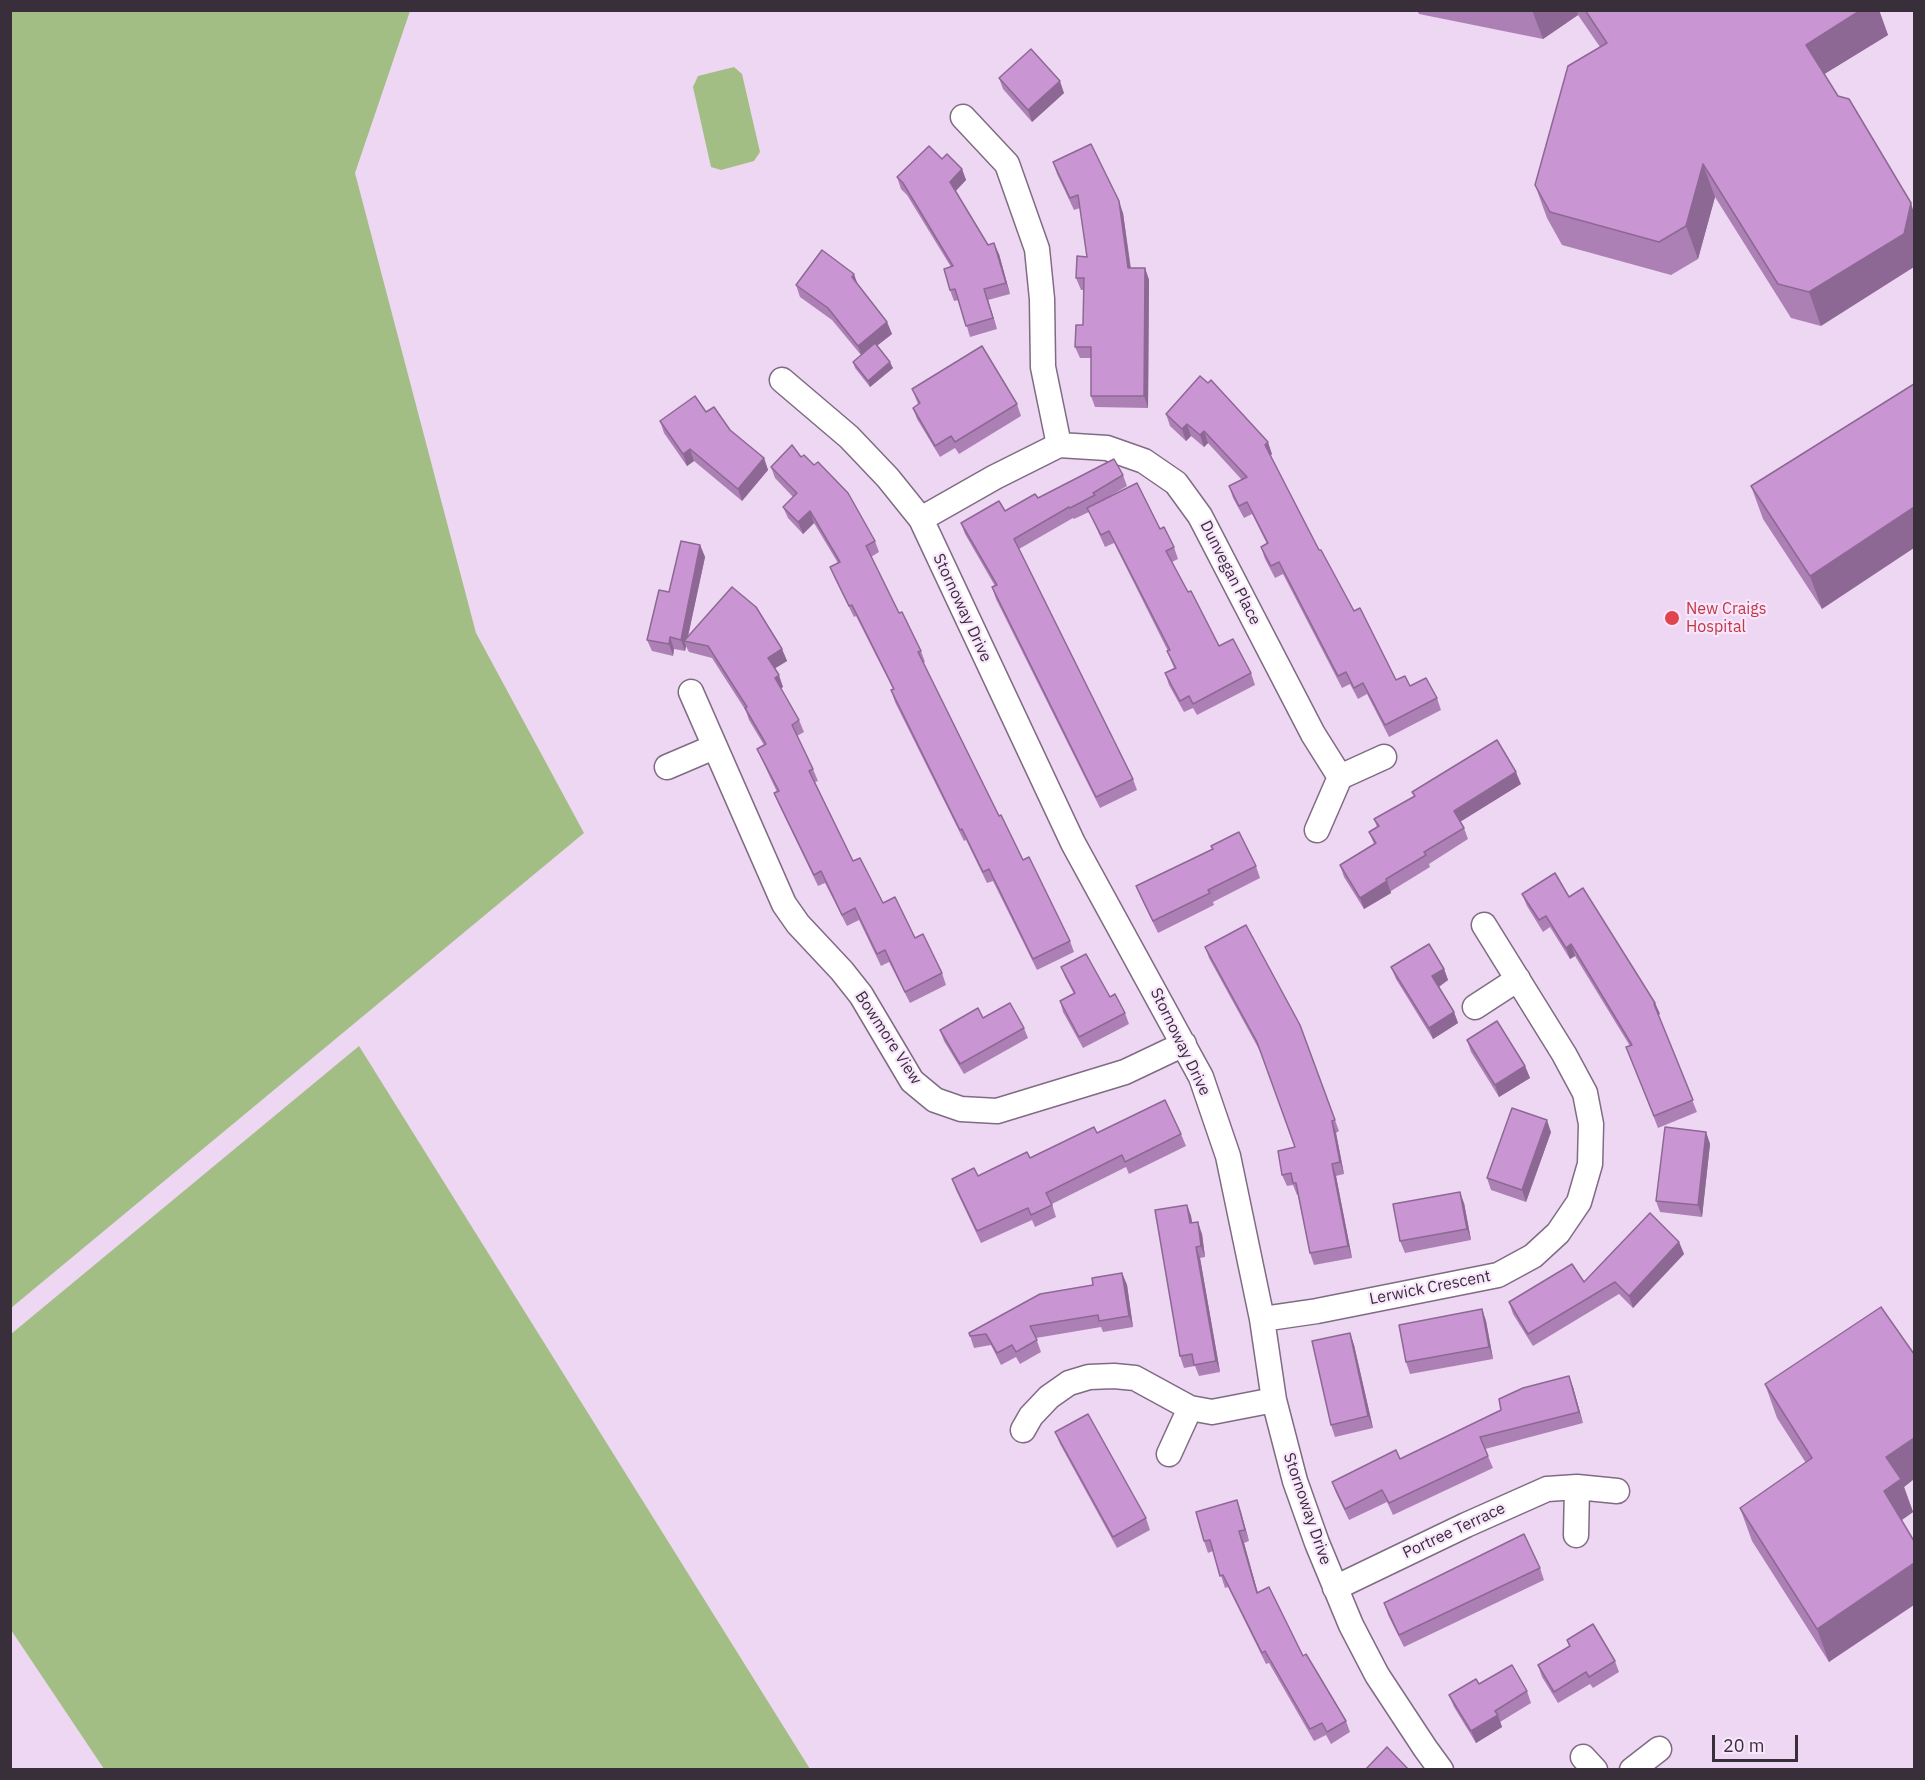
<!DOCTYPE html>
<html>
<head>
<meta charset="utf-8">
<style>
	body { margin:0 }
	#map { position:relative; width:1925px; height:1780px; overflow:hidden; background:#eed7f2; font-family:"IBM Plex Sans",sans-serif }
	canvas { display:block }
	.frame { position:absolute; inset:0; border:12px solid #382f3a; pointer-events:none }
	.scale { position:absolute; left:1712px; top:1735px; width:86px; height:27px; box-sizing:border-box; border:3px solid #382f3a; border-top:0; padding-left:8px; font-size:18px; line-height:21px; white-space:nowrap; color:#382f3a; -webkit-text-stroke:4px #f9e6fc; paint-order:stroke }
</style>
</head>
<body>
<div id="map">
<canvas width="1925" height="1780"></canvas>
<div class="frame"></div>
<div class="scale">20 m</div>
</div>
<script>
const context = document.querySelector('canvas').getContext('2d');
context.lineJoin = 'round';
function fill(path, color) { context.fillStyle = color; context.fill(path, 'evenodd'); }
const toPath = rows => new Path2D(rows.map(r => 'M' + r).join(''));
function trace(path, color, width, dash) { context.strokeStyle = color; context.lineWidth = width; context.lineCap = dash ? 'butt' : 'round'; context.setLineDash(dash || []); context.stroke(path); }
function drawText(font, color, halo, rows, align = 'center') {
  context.font = font + ' "IBM Plex Sans",sans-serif'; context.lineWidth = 4.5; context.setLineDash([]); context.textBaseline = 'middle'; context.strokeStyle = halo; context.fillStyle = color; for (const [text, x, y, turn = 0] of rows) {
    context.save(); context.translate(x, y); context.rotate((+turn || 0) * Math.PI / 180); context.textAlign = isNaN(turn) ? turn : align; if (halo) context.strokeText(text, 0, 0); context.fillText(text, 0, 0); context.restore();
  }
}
fill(toPath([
	[11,10,410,11,355,173,476,633,584,833,11,1308],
	[734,67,742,74,760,152,754,161,721,170,711,167,693,87,698,76],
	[359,1046,810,1769,104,1769,11,1630,11,1334]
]), '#a2be85');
const minor = toPath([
	[963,117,1007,164,1037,249,1042,299,1043,367,1059,445],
	[782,380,849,437,888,478,921,519,1073,843,1201,1077,1228,1156,1262,1319,1274,1400,1295,1481,1317,1543,1351,1625,1377,1675,1425,1748,1441,1770],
	[921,519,995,477,1059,445,1107,448,1144,461,1176,483,1200,516,1313,734,1340,777,1384,757],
	[691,692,784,904,798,924,842,971,861,995,912,1081,935,1100,961,1109,997,1111,1125,1072,1184,1044],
	[667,767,714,747],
	[1317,830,1340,777],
	[1475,1007,1518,979],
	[1262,1319,1317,1311,1498,1275,1533,1256,1558,1233,1579,1202,1590,1164,1591,1124,1585,1093,1564,1054,1484,925],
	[1023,1430,1031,1416,1049,1397,1069,1383,1089,1377,1114,1376,1135,1378,1190,1408,1212,1412,1274,1400],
	[1169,1454,1190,1408],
	[1576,1535,1577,1487],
	[1335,1588,1466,1525,1547,1489,1577,1487,1617,1491],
	[1583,1757,1595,1770],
	[1632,1770,1659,1749]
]);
trace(minor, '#806b84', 27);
trace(minor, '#fff', 24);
fill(toPath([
	[1417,10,1879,10,1888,35,1824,74,1821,326,1791,318,1715,197,1698,259,1671,275,1562,245,1547,218,1535,185,1600,47,1578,15,1543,39,1419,14],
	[999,78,1064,93,1032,122,1003,89],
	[942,159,962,169,966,180,955,191,988,245,999,254,1010,294,988,300,997,329,970,337,959,300,954,301,950,290,951,267,907,195,901,189,897,177],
	[1053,162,1123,213,1131,268,1145,268,1149,280,1148,408,1095,407,1091,396,1091,358,1080,358,1075,347,1083,325,1083,290,1081,290,1076,278,1087,257,1080,208,1074,210,1057,174],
	[796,285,858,285,887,322,892,334,877,346,893,368,870,387,855,368,853,362,861,355,832,320,800,297],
	[1914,384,1822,609,1763,519,1751,486],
	[912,389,1017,404,1021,416,959,454,955,448,940,457,917,419,913,408,918,404],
	[706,412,730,430,764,458,768,470,742,501,694,461,687,466,664,433,660,421],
	[1166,414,1272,454,1270,456,1319,550,1354,611,1396,680,1437,698,1441,710,1389,737,1367,694,1358,699,1350,684,1342,688,1283,574,1275,578,1265,559,1261,547,1267,544,1252,514,1244,518,1233,498,1229,486,1242,480,1208,443,1204,447,1191,436,1186,441,1170,426],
	[801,457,875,541,879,552,871,557,899,613,921,651,925,662,923,663,999,816,1023,860,1070,941,1074,952,1037,970,993,881,987,883,966,840,964,841,895,702,891,690,893,689,856,616,854,617,835,579,830,567,838,563,814,523,803,534,788,518,783,507,793,497,775,478,771,467],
	[1123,475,1127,486,1110,496,1160,529,1174,547,1178,559,1172,562,1188,592,1219,646,1251,673,1255,685,1197,715,1193,708,1184,712,1169,685,1165,673,1174,668,1167,651,1168,651,1114,543,1105,547,1089,512,1074,519,1073,518,1019,549,1133,779,1137,790,1100,808,996,599,992,587,995,586,965,534,961,523,1005,511,1038,498],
	[700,545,705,557,688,636,782,649,787,661,774,669,783,687,781,688,799,720,804,732,797,736,813,769,818,781,815,782,853,861,883,903,915,938,942,973,946,985,910,1003,889,962,881,966,859,920,847,926,825,883,818,886,779,805,774,793,777,792,762,760,757,749,764,745,749,720,746,711,712,658,689,652,686,646,685,651,674,649,673,656,652,651,647,640,669,592],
	[1521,784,1460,822,1464,828,1468,839,1429,864,1430,867,1391,891,1391,893,1364,909,1344,877,1340,865,1374,844,1369,832,1377,827,1374,819,1414,796,1412,792],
	[1256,866,1260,878,1213,902,1214,905,1158,933,1141,898,1136,886],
	[1522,894,1569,897,1655,1003,1660,1014,1658,1015,1697,1112,1658,1128,1631,1059,1630,1046,1575,956,1570,959,1550,927,1543,932,1527,906],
	[1205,947,1300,1025,1339,1131,1336,1133,1344,1174,1336,1176,1352,1258,1314,1265,1310,1253,1298,1195,1297,1195,1293,1185,1287,1186,1282,1175,1295,1147,1261,1053,1209,958],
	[1061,967,1110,997,1125,1013,1129,1024,1083,1048,1063,1012,1060,1001,1074,994,1065,977],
	[1391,967,1444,969,1448,980,1439,987,1454,1012,1458,1023,1433,1039,1396,979],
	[983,1018,1024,1028,1028,1038,964,1074,944,1041,940,1030],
	[1467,1040,1525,1066,1530,1078,1499,1097,1471,1052],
	[1551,1132,1526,1202,1491,1190,1487,1178],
	[1706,1132,1710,1144,1702,1217,1660,1212,1656,1201],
	[1097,1133,1181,1134,1186,1146,1129,1174,1126,1167,1052,1204,1056,1217,1035,1227,1032,1220,981,1243,956,1190,952,1179,978,1176,1030,1158],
	[1464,1203,1471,1240,1405,1253,1400,1241],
	[1187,1205,1191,1216,1192,1223,1202,1234,1205,1257,1200,1258,1220,1372,1199,1376,1195,1366,1184,1368,1180,1356],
	[1679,1242,1684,1254,1633,1308,1619,1294,1533,1346,1513,1314,1509,1302,1584,1282],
	[1122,1273,1127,1285,1133,1327,1103,1332,1101,1327,1036,1338,1041,1352,1020,1364,1016,1357,1001,1365,991,1345,974,1348,969,1333],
	[1482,1309,1486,1321,1493,1359,1410,1374,1406,1362],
	[1350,1333,1354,1345,1373,1428,1335,1437,1331,1425],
	[1914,1354,1914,1479,1904,1487,1913,1512,1902,1520,1829,1662,1752,1541,1740,1508,1806,1463,1777,1418,1765,1384],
	[1573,1387,1583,1423,1485,1449,1493,1468,1393,1515,1387,1502,1349,1520,1336,1493,1332,1482,1400,1459],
	[1055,1432,1146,1518,1150,1530,1117,1548,1060,1444],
	[1237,1500,1249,1541,1244,1543,1258,1593,1303,1656,1346,1721,1350,1732,1331,1744,1326,1735,1314,1741,1269,1663,1266,1664,1265,1662,1228,1587,1225,1588,1213,1551,1208,1553,1204,1541],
	[1540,1568,1544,1580,1404,1647,1388,1615,1384,1603],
	[1567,1640,1615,1661,1619,1672,1593,1688,1590,1684,1558,1703,1542,1677,1538,1665,1569,1646],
	[1479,1684,1527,1691,1531,1703,1500,1722,1502,1727,1476,1743,1454,1707,1449,1695]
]), '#ad80b5');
fill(toPath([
	[1532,10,1577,10,1578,15,1543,39],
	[1861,10,1879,10,1888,35,1818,78,1806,45],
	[1060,81,1064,93,1032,122,1028,110],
	[1703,164,1715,197,1698,259,1686,226],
	[962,169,966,180,954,193,950,182],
	[1119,201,1123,213,1132,280,1128,268],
	[1911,203,1914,213,1914,267,1821,326,1809,292],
	[994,243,999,254,1010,294,1006,283],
	[1145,268,1149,280,1148,408,1144,396],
	[854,274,858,285,852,277],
	[984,289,988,300,997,329,993,318],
	[887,322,892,334,862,357,858,346],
	[890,362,893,368,870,387,868,381],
	[1187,424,1191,436,1186,441,1182,429],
	[1204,431,1208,443,1204,447,1200,435],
	[1268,442,1272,454,1269,457,1265,445],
	[690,449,694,461,687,466,683,454],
	[764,458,768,470,742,501,738,489],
	[1914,507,1914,548,1822,609,1810,576],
	[810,511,814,523,803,534,798,522],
	[700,545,705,557,687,641,684,641,686,646,685,651,681,640],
	[670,637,674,649,673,656,669,644],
	[782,649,787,661,772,670,768,658],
	[779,675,783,687,779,689,775,678],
	[1516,772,1521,784,1458,823,1454,811],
	[1387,881,1391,893,1364,909,1360,898],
	[1571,944,1575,956,1570,959,1566,948],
	[1444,969,1448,980,1437,988,1432,976],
	[1655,1003,1660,1014,1658,1015,1654,1004],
	[1454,1012,1458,1023,1433,1039,1429,1028],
	[1525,1066,1530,1078,1499,1097,1495,1085],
	[1547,1120,1551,1132,1526,1202,1522,1190],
	[1332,1121,1336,1133,1344,1174,1340,1162],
	[1706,1132,1710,1144,1702,1217,1698,1205],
	[1332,1164,1336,1176,1352,1258,1348,1246],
	[1460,1192,1464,1203,1471,1240,1467,1229],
	[1187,1205,1191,1216,1194,1235,1190,1223],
	[1198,1222,1202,1234,1205,1257,1201,1246],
	[1679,1242,1684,1254,1633,1308,1629,1296],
	[1196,1247,1200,1258,1220,1372,1216,1361],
	[1122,1273,1127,1285,1133,1327,1129,1316],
	[1482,1309,1486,1321,1493,1359,1489,1347],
	[1350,1333,1354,1345,1373,1428,1368,1416],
	[1569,1376,1573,1387,1583,1423,1579,1412],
	[1914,1438,1914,1479,1904,1487,1913,1512,1896,1524,1884,1491,1886,1457],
	[1237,1500,1241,1512,1249,1541,1245,1530],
	[1239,1531,1244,1543,1261,1605,1257,1593],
	[1914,1563,1914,1605,1829,1662,1817,1629],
	[1498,1715,1502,1727,1476,1743,1471,1731]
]), '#8d6894');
const building = toPath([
	[1585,10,1861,10,1806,45,1838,96,1849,99,1911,203,1904,234,1809,292,1778,284,1703,164,1686,226,1659,242,1550,212,1535,185,1568,66,1607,43,1585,10],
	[1031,49,1060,81,1028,110,999,78,1031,49],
	[1091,144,1119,201,1128,268,1145,268,1144,396,1091,396,1091,347,1075,347,1076,325,1083,325,1084,278,1076,278,1077,256,1087,257,1078,195,1070,198,1053,162,1091,144],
	[929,146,942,159,947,154,962,169,950,182,988,245,994,243,1006,283,984,289,993,318,966,326,955,289,950,290,944,269,953,266,903,183,897,177,929,146],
	[822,250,854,274,852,277,887,322,858,346,828,308,796,285,822,250],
	[875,343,890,362,868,381,853,362,875,343],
	[982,346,1017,404,955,442,951,436,935,446,913,408,920,403,912,389,982,346],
	[1200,376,1208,383,1211,380,1268,442,1265,445,1319,550,1321,550,1354,611,1360,608,1396,680,1405,676,1410,686,1426,678,1437,698,1385,725,1363,683,1354,688,1346,672,1338,676,1279,562,1271,566,1261,547,1268,543,1247,502,1239,506,1229,486,1247,477,1204,431,1200,435,1187,424,1182,429,1166,414,1200,376],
	[1914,384,1914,507,1810,576,1751,486,1914,384],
	[695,396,706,412,714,407,730,430,764,458,738,489,690,449,683,454,660,421,695,396],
	[792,445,801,457,804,455,814,465,818,462,848,493,875,541,866,546,899,613,902,612,921,651,918,652,999,816,1001,815,1023,860,1029,857,1070,941,1033,959,989,869,983,872,962,829,960,830,891,690,894,689,852,605,849,606,830,567,840,562,810,511,798,522,783,507,797,493,771,467,792,445],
	[1114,459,1123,475,1093,493,1095,495,1070,508,1069,507,1014,539,1133,779,1096,797,992,587,997,585,961,523,999,501,1005,511,1035,494,1038,498,1114,459],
	[1137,483,1160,529,1164,527,1174,547,1166,551,1188,592,1191,591,1219,646,1233,639,1251,673,1193,704,1189,696,1180,701,1165,673,1176,668,1167,651,1170,650,1109,531,1101,535,1087,508,1137,483],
	[681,541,700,545,681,640,670,637,669,644,647,640,659,590,669,592,681,541],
	[732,587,756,607,782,649,768,658,779,675,775,678,799,720,792,725,813,769,809,771,853,861,860,858,883,903,895,897,915,938,923,934,942,973,905,992,885,950,877,954,855,908,842,915,821,871,814,875,774,793,779,791,757,749,766,744,745,708,747,707,708,646,684,641,732,587],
	[1497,740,1516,772,1454,811,1464,828,1424,852,1426,855,1386,879,1387,881,1360,898,1340,865,1376,843,1369,832,1379,826,1374,819,1415,796,1412,792,1497,740],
	[1239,832,1256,866,1208,890,1210,893,1153,921,1136,886,1213,849,1211,846,1239,832],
	[1555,873,1569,897,1583,888,1655,1003,1654,1004,1693,1100,1654,1116,1626,1047,1632,1045,1571,944,1566,948,1546,916,1539,920,1522,894,1555,873],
	[1246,925,1300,1025,1335,1120,1332,1121,1340,1162,1332,1164,1348,1246,1310,1253,1296,1183,1293,1183,1291,1173,1282,1175,1278,1151,1295,1147,1257,1042,1205,947,1246,925],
	[1429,944,1444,969,1432,976,1454,1012,1429,1028,1391,967,1429,944],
	[1086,954,1110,997,1115,994,1125,1013,1079,1037,1060,1001,1075,993,1061,967,1086,954],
	[1010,1003,1024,1028,960,1064,940,1030,978,1008,983,1018,1010,1003],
	[1497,1021,1525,1066,1495,1085,1467,1040,1497,1021],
	[1165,1100,1181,1134,1125,1162,1122,1155,1046,1193,1052,1205,1031,1215,1028,1208,977,1231,952,1179,974,1168,978,1176,1027,1152,1030,1158,1094,1127,1097,1133,1165,1100],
	[1512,1108,1547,1120,1522,1190,1487,1178,1512,1108],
	[1665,1127,1706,1132,1698,1205,1656,1201,1665,1127],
	[1460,1192,1467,1229,1400,1241,1393,1204,1460,1192],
	[1187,1205,1190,1223,1198,1222,1201,1246,1196,1247,1216,1361,1194,1365,1192,1354,1180,1356,1155,1210,1187,1205],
	[1650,1213,1679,1242,1629,1296,1615,1282,1528,1334,1509,1302,1572,1264,1584,1282,1650,1213],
	[1122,1273,1129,1316,1099,1321,1098,1315,1030,1326,1037,1340,1016,1352,1012,1345,997,1353,986,1334,970,1336,969,1333,1040,1294,1093,1285,1092,1278,1122,1273],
	[1881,1307,1914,1354,1914,1438,1886,1457,1901,1479,1884,1491,1914,1541,1914,1563,1817,1629,1740,1508,1812,1458,1765,1384,1881,1307],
	[1482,1309,1489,1347,1406,1362,1399,1325,1482,1309],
	[1350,1333,1368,1416,1331,1425,1312,1341,1350,1333],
	[1569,1376,1579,1412,1480,1437,1488,1456,1389,1503,1382,1490,1345,1509,1332,1482,1396,1450,1400,1459,1501,1410,1499,1399,1523,1388,1569,1376],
	[1088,1414,1146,1518,1113,1537,1055,1432,1088,1414],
	[1237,1500,1245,1530,1239,1531,1257,1593,1269,1587,1303,1656,1306,1654,1346,1721,1327,1732,1322,1723,1310,1729,1265,1651,1262,1653,1223,1575,1220,1576,1210,1540,1204,1541,1196,1512,1237,1500],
	[1524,1534,1540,1568,1399,1635,1384,1603,1524,1534],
	[1593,1624,1615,1661,1589,1677,1586,1672,1554,1692,1538,1665,1570,1646,1567,1640,1593,1624],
	[1512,1665,1527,1691,1495,1711,1498,1715,1471,1731,1449,1695,1476,1679,1479,1684,1512,1665],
	[1387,1747,1409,1770,1365,1770,1387,1747]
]);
fill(building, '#c995d3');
trace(building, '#8d6894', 1.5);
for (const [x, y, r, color] of [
	[1672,618,8,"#e0444e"]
]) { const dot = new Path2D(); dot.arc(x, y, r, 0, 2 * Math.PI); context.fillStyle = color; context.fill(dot); trace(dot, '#f9e6fc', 2); }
drawText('16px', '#382f3a', '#f9e6fc', [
	["Dunvegan Place",1230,573,63],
	["Stornoway Drive",962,608,65],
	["Bowmore View",888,1038,57],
	["Stornoway Drive",1180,1042,64],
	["Lerwick Crescent",1430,1288,-11],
	["Stornoway Drive",1307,1509,71],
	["Portree Terrace",1454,1531,-25]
]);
drawText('16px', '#be3a42', '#f9e6fc', [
	["New Craigs",1686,609],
	["Hospital",1686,627]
], 'left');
</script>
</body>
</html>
